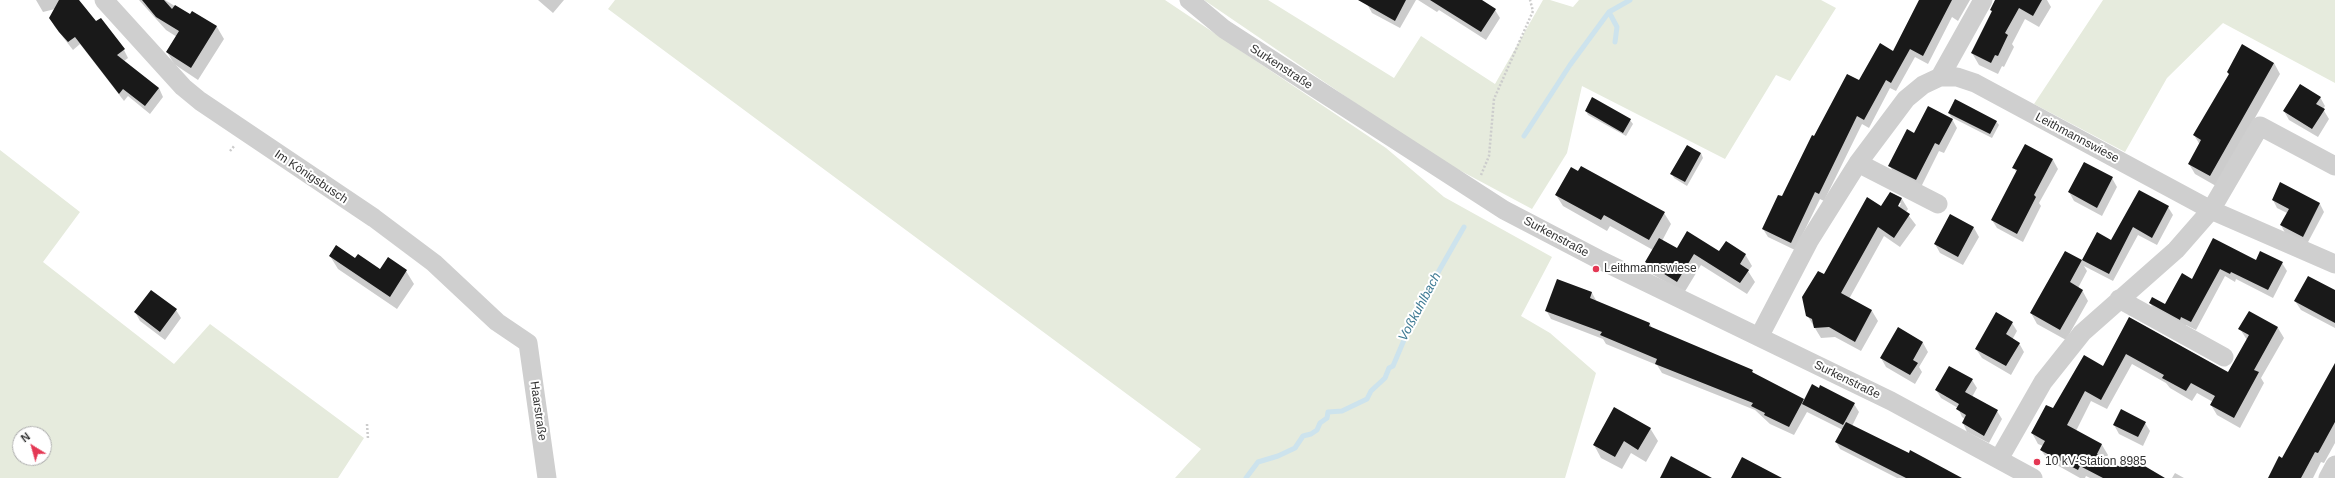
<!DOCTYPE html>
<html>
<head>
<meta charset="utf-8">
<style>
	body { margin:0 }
	#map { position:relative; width:2335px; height:478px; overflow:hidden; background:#fff; font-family:Arial,sans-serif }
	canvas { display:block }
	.north { position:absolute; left:12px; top:426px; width:40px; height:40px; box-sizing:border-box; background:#fff; border:1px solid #adadad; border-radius:50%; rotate:323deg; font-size:11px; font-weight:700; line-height:16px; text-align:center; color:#323232 }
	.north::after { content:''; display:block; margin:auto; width:14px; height:18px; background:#e43854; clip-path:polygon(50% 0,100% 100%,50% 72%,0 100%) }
</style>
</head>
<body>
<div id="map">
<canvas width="2335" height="478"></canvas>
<div class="north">N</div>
</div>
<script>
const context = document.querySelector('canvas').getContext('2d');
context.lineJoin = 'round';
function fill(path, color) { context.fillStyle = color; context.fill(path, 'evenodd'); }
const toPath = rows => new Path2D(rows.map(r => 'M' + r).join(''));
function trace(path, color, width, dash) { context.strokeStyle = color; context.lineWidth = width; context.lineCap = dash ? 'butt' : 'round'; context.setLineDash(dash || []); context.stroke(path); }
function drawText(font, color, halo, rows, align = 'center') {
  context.font = font + ' Arial,sans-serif'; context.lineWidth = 4; context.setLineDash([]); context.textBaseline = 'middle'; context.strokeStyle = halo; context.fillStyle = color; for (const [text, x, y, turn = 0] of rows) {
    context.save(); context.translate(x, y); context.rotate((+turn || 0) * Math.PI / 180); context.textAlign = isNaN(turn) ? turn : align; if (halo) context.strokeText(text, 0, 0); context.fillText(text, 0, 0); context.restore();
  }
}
fill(toPath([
	[615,0,1165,0,1386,148,1444,197,1552,257,1521,316,1550,333,1596,373,1565,478,1175,478,1201,449,608,9],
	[1204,0,1268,0,1394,78,1421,36,1495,84,1543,0,1550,0,1573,7,1579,0,1821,0,1836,8,1790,81,1776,75,1725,159,1582,86,1567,153,1532,209,1433,156],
	[2103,0,2335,0,2335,83,2223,23,2167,78,2125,152,2034,104],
	[0,150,80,212,43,262,174,364,210,324,364,438,338,478,0,478],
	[20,434,44,434,44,458,20,458]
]), '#e6ebdd');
fill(toPath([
	[36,0,78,0,96,23,124,50,128,58,124,61,159,88,163,97,150,114,128,96,124,101,80,44,73,50,55,27,50,18,55,9,43,12],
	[139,0,165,0,191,16,193,12,217,27,224,39,198,80,174,64,167,52,177,37,166,30],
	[538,0,564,0,553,13],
	[1369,0,1416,0,1400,28,1372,13,1367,4],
	[1418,0,1480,0,1495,10,1500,18,1486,40,1439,10,1437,12],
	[1934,0,1970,0,1958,21,1952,17,1928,64,1915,57,1896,91,1890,88,1869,128,1862,124,1824,201,1820,199,1795,250,1768,237,1763,229,1782,198,1815,137,1859,81,1893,52],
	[1996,0,2047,0,2051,7,2039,27,2025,19,2012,44,2014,47,2004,67,2002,66,1998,74,1979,65,1972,53,1992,12,1991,10],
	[2274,63,2280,74,2216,186,2195,174,2189,164,2200,145,2194,135,2230,75,2228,72],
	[2320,97,2325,106,2323,109,2329,119,2318,137,2289,120,2284,111],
	[1586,111,1630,120,1633,124,1626,136,1588,115],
	[1949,113,1996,121,1999,125,1992,138,1951,117],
	[1952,119,1957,128,1944,153,1939,151,1921,187,1894,174,1890,166,1914,134],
	[2025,145,2053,160,2058,169,2039,203,2041,206,2023,242,1997,228,1992,220,2017,173,2014,168],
	[1701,153,1703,158,1687,186,1674,178,1672,174],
	[1581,167,1664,213,1671,224,1662,241,1677,250,1745,254,1752,266,1748,271,1755,282,1747,294,1701,265,1684,293,1652,274,1646,262,1653,250,1610,226,1607,231,1563,206,1556,195],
	[2112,178,2117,187,2102,216,2074,201,2069,192],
	[2281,184,2320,204,2324,212,2307,244,2285,233,2281,225,2287,213,2277,208,2273,200],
	[2139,192,2168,207,2173,215,2157,245,2138,235,2113,281,2084,266,2087,271,2078,288,2082,290,2088,301,2066,340,2037,324,2031,313,2065,252,2082,261,2097,233,2112,241],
	[1891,193,1902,199,1908,209,1906,212,1916,225,1900,247,1884,236,1849,299,1872,311,1878,321,1861,351,1835,337,1821,338,1807,315,1824,275,1881,208],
	[1899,203,1901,203,1897,211],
	[1950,215,1974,228,1979,237,1963,265,1940,253,1935,244],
	[2213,240,2256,261,2282,263,2287,271,2273,298,2236,279,2235,282,2225,276,2196,330,2186,325,2185,328,2155,311,2150,303,2165,306,2193,280],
	[330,256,356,259,380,270,406,271,414,284,397,309,338,269],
	[1558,280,1592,293,1597,302,1650,324,1652,328,1752,371,1754,374,1804,401,1854,404,1859,412,1852,426,1959,478,1897,478,1840,449,1836,442,1843,430,1807,412,1794,435,1770,424,1755,410,1662,373,1657,365,1606,344,1603,339,1551,319,1546,310],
	[2335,291,2335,328,2301,310,2295,301],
	[176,310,181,318,165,340,140,321,135,312],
	[2249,312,2278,328,2284,338,2261,378,2264,383,2240,428,2217,415,2211,405,2213,402,2197,393,2192,401,2170,388,2166,383,2132,364,2107,409,2091,401,2076,431,2102,445,2108,455,2105,460,2120,468,2163,478,2090,478,2086,476,2085,478,2080,478,2048,460,2041,450,2043,446,2038,444,2032,433,2054,410,2103,367,2129,318,2228,373,2247,340,2240,329],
	[2012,323,2017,331,2012,340,2019,343,2024,352,2011,375,1982,358,1976,349],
	[1898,329,1923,343,1928,352,1919,367,1922,372,1915,384,1886,367,1881,358],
	[2335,365,2335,443,2324,463,2321,462,2313,478,2269,478,2283,459],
	[1972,380,1977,388,1972,397,1997,411,2002,419,1989,443,1967,432,1963,423,1965,419,1962,417,1958,408,1941,398,1936,390],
	[2145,423,2150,431,2143,446,2119,434,2114,425],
	[1650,428,1658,441,1646,462,1631,453,1622,469,1601,458,1594,445],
	[2175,473,2184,478,2172,478]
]), '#0003');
trace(toPath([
	[1609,12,1617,27,1615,42],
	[1524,136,1570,65,1609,12,1630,0],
	[1246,478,1258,462,1278,456,1295,448,1303,436,1311,434,1317,430,1320,423,1327,418,1328,412,1342,411,1367,399,1371,391,1385,378,1389,368,1393,366,1404,340,1404,332,1464,227]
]), '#cde3ed', 5);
fill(toPath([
	[59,0,79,0,96,21,101,18,125,49,117,55,159,88,145,106,123,89,119,94,75,37,68,42,59,32,49,18],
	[142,0,164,0,172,9,175,5,190,14,192,11,217,26,191,68,166,52,179,31,156,17],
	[1358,0,1406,0,1395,21],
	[1430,0,1482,0,1496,9,1481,32],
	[1919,0,1952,0,1923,56,1910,49,1891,83,1886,80,1864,120,1857,116,1819,194,1815,192,1791,243,1762,229,1778,195,1782,196,1812,135,1814,136,1847,74,1859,80,1880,43,1893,51],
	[1995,0,2042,0,2033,16,2019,8,2005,33,2008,35,1998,56,1995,55,1991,63,1971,53,1992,11,1990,10],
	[2242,44,2274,63,2210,176,2188,164,2201,140,2193,135,2229,74,2227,72],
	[2300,84,2321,97,2316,104,2325,109,2312,129,2283,111],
	[1592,97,1631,119,1623,133,1585,111],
	[1955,99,1997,121,1990,134,1948,113],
	[1928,106,1953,119,1939,145,1935,143,1916,180,1888,166,1907,129,1914,133],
	[2025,144,2053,159,2034,195,2036,197,2017,234,1991,220,2017,170,2012,168],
	[1687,145,1701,153,1685,182,1670,174],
	[2084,162,2113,177,2097,208,2068,192],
	[1581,166,1665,212,1649,240,1604,215,1601,220,1555,195,1571,167,1578,171],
	[2280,182,2320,203,2303,237,2280,225,2289,209,2272,200],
	[2139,190,2169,206,2152,238,2133,227,2109,274,2082,260,2097,232,2111,240],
	[1890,192,1902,198,1898,206,1910,214,1894,238,1878,227,1841,293,1872,310,1855,342,1829,327,1814,328,1812,319,1806,316,1802,297,1818,271,1824,274,1867,197,1881,206],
	[1950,214,1974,227,1958,257,1934,244],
	[1687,231,1719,251,1726,241,1746,254,1740,264,1749,270,1740,283,1694,254,1677,282,1645,262,1659,238,1677,248],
	[2213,238,2256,260,2260,251,2283,262,2268,290,2231,272,2230,274,2220,269,2191,322,2181,317,2180,320,2149,303,2152,297,2165,304,2182,273,2192,279],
	[336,245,355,258,358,254,380,269,388,257,407,270,390,297,329,256],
	[2065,251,2082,260,2070,282,2083,290,2060,330,2030,313],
	[2308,276,2335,290,2335,323,2294,301],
	[1557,279,1592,292,1590,298,1650,323,1649,326,1753,370,1752,372,1804,399,1789,427,1764,415,1765,413,1751,406,1753,403,1655,364,1657,359,1600,335,1602,332,1545,311],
	[151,290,177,309,160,332,134,312],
	[2249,311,2278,327,2254,370,2259,372,2234,418,2210,405,2215,396,2191,383,2186,391,2162,378,2164,375,2126,354,2101,400,2085,391,2067,425,2102,444,2097,454,2120,467,2126,455,2165,478,2103,478,2080,466,2078,470,2040,450,2045,441,2031,433,2046,405,2053,408,2084,355,2103,366,2129,317,2228,372,2249,335,2238,329],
	[1996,312,2013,322,2006,334,2020,343,2006,366,1975,349],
	[1898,327,1923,342,1913,360,1918,363,1910,375,1880,358],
	[2335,363,2335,422,2318,453,2315,452,2301,478,2268,478,2279,456,2282,458],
	[1949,366,1973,379,1965,392,1998,410,1984,436,1962,423,1966,415,1956,409,1959,404,1935,390],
	[1812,384,1819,388,1820,385,1855,403,1843,425,1802,404],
	[1614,407,1651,428,1638,450,1624,441,1615,457,1593,445],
	[2121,409,2146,422,2138,437,2113,425],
	[1846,422,1909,453,1910,450,1962,478,1906,478,1835,442],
	[1671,456,1712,478,1660,478],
	[1742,457,1782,478,1731,478]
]), '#191919');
trace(toPath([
	[230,151,235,145],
	[1481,175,1489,156,1494,99,1533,11,1530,0],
	[367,424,368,439]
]), '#ccc', 2.5, [2, 2]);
trace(toPath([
	[104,0,183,87,200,101,374,218,434,263,497,322,528,343,547,478],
	[1189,0,1224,29,1504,210,1598,259,1891,401,2033,478],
	[1940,77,1983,0],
	[1858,163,1938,204],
	[2119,299,2224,357],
	[1759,337,1809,241,1858,163,1906,99,1923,85,1940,77,1957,77,1975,83,2211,210,2335,264],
	[1999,459,2043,382,2082,333,2176,250,2211,210,2260,126,2335,166],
	[2328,478,2335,465]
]), '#cfcfcf', 19);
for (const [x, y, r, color] of [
	[1596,269,4,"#e43854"],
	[2037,462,4,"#e43854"]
]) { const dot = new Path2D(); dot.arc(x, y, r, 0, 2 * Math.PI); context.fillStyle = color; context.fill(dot); trace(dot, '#fff', 1.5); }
drawText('12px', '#323232', '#fff', [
	["Surkenstraße",1281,67,33],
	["Leithmannswiese",2077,138,28],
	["Im Königsbusch",311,177,34],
	["Surkenstraße",1556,237,28],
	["Surkenstraße",1847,380,26],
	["Haarstraße",538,411,82]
]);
drawText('12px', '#323232', '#fff', [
	["Leithmannswiese",1604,269],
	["10 kV-Station 8985",2045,462]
], 'left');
drawText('italic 13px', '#3f7b94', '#fff', [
	["Voßkuhlbach",1420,307,-62]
]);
</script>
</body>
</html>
